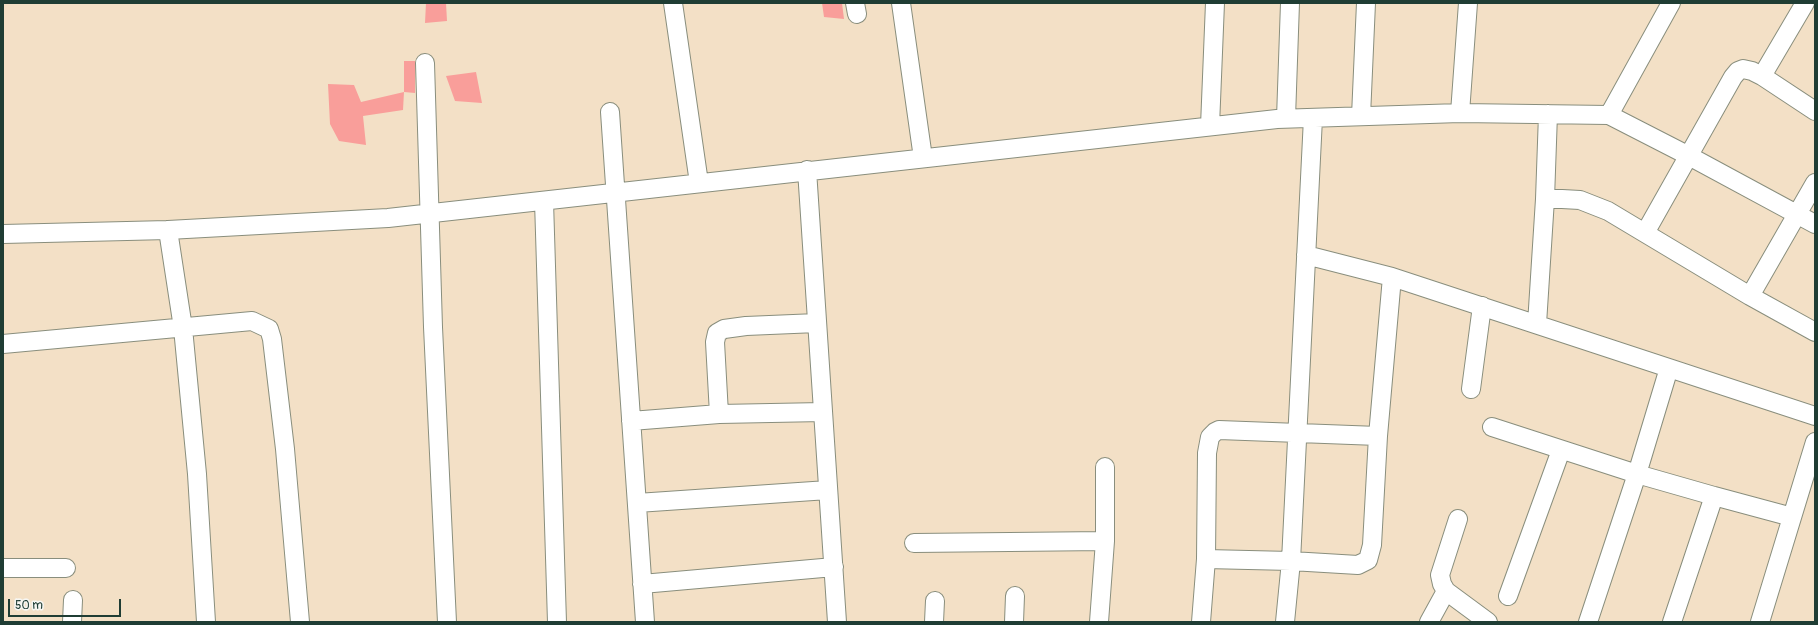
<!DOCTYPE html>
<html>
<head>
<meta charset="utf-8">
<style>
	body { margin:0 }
	#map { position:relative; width:1818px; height:625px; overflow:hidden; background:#f3e0c6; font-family:Pangolin,sans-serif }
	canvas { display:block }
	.frame { position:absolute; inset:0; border:4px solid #1f3d34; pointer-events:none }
	.scale { position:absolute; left:8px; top:599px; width:113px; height:18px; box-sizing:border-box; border:2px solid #1f3d34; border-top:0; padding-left:5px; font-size:12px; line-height:14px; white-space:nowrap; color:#1f3d34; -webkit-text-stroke:3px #f6f6f2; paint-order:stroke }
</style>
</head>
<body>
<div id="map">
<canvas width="1818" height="625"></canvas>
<div class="frame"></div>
<div class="scale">50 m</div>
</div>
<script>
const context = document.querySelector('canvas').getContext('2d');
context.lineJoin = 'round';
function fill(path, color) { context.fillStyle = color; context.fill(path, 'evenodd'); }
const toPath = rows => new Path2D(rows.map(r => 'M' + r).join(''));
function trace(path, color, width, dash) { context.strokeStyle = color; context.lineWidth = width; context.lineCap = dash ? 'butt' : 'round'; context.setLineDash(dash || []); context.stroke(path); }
fill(toPath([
	[426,3,446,3,447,21,425,23],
	[822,3,842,3,844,19,824,17],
	[404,61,415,61,415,93,404,92],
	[476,72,482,103,455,101,446,76],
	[328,84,354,85,361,102,404,92,403,110,363,116,366,145,339,141,330,124]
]), '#f99e9a');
const street = toPath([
	[673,3,699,183],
	[855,3,857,14],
	[901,3,923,158],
	[1805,3,1762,76,1815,111],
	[425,63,433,327,447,622],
	[610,112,645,622],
	[1460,113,1468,3],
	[1609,115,1671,3],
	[1361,116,1366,3],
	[1286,118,1290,3],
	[1313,118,1291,561,1358,565,1368,560,1372,545,1378,436],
	[1210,126,1215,3],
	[807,170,837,622],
	[1545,199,1548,114],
	[544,201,557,622],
	[168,230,183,328,197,474,206,622],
	[1645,233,1733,77,1738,71,1743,69,1752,71,1762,76],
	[3,234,168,230,388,218,1277,119,1460,113,1609,115,1689,156,1815,224],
	[1306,255,1392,277],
	[1750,296,1815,183],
	[1537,324,1545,199,1562,199,1580,200,1608,211,1750,296,1815,332],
	[3,344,252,321,269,329,272,339,285,449,300,622],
	[1471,389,1482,306],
	[719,414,715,342,717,333,724,329,746,326,817,323],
	[631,421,719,414,823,412],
	[1492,427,1637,474,1714,496],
	[637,503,828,490],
	[914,543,1105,541],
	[1206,559,1291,561,1285,622],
	[3,568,66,568],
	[642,584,834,567],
	[1446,591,1442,584,1440,575,1458,519],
	[1508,596,1561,450],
	[72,622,73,600],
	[934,622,935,601],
	[1014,622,1015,596],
	[1099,622,1105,541,1105,467],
	[1201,622,1206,559,1207,453,1210,437,1215,432,1219,430,1378,436,1392,277,1815,416],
	[1429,622,1446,591,1488,622],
	[1588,622,1637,474,1669,368],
	[1672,622,1714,496,1792,517],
	[1760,622,1815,442]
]);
trace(street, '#898e7d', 20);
trace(street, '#fff', 18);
</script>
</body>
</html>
